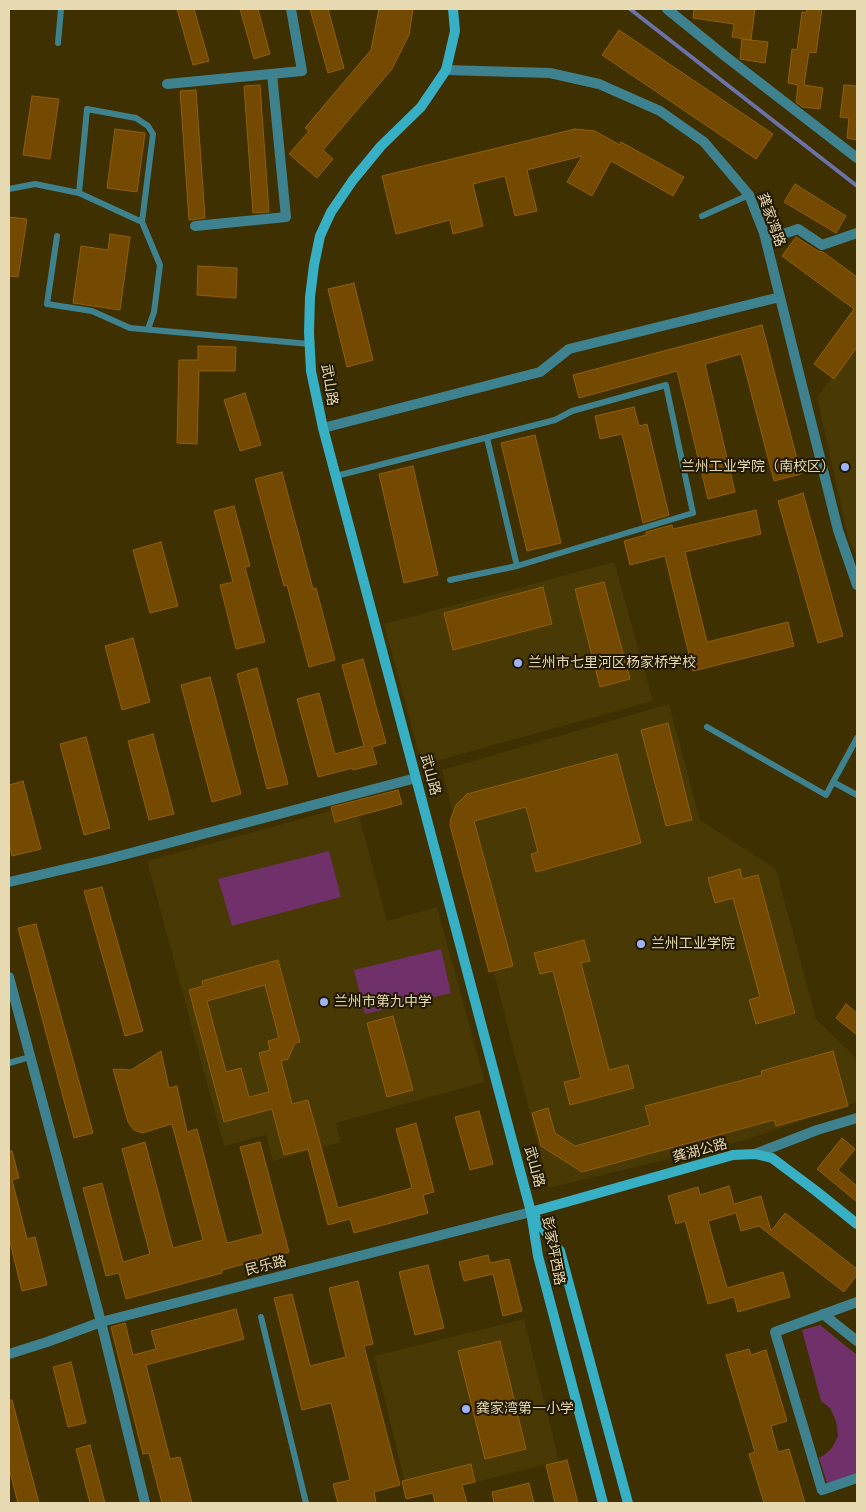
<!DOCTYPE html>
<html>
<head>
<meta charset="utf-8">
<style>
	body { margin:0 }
	#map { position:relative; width:866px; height:1512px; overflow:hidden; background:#3e3000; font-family:"Open Sans",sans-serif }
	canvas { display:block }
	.frame { position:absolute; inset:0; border:10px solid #e7d9b1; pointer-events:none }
</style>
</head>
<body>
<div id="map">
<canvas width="866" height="1512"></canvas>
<div class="frame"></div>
</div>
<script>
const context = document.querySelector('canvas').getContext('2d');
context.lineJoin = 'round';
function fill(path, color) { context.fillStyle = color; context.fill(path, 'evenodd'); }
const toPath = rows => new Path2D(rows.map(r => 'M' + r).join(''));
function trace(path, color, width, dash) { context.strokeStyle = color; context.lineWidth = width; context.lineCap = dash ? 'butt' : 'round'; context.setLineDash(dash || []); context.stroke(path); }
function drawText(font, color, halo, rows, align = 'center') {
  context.font = font + ' "Open Sans","Noto Sans SC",sans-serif'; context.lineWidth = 4; context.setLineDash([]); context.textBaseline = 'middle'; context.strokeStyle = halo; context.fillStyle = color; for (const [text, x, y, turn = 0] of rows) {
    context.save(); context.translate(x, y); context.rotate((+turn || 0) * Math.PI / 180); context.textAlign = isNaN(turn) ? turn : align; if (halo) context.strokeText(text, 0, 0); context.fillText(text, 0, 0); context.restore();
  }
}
fill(toPath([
	[857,345,857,558,848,537,817,397],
	[614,562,653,701,422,765,384,624],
	[669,704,700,820,776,869,816,1019,857,1059,857,1102,742,1141,549,1188,442,770],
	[356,804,387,921,437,907,485,1082,336,1123,341,1142,273,1161,266,1135,224,1146,147,861],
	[524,1319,559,1461,409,1499,374,1356]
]), '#493904');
fill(toPath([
	[329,851,341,897,232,926,218,879],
	[441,949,451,993,365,1014,354,970],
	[820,1325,857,1355,857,1473,827,1483,819,1458,824,1455,832,1448,838,1436,836,1421,830,1408,821,1401,802,1330]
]), '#703069');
trace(toPath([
	[630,9,857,186]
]), '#6b71a9', 4);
const building = toPath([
	[177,9,194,9,209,61,193,65,177,9],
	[240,9,258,9,270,54,254,59,240,9],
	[310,9,328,9,344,68,328,73,310,9],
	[379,9,413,9,409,35,392,69,323,150,333,159,317,178,289,154,309,131,305,128,371,50,379,9],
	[694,9,755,9,751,40,732,37,734,24,693,18,694,9],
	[807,9,822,9,816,53,809,52,804,85,823,88,820,109,802,107,796,102,798,85,788,83,792,49,797,50,802,12,806,13,807,9],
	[619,30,773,134,756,159,602,55,619,30],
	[742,39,768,42,765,63,740,59,742,39],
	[260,85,269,212,253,213,244,86,260,85],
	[844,85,857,86,857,140,847,138,849,118,840,117,844,85],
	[196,90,205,218,189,220,180,91,196,90],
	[32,96,59,99,50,159,23,155,32,96],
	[115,129,145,133,137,192,107,188,115,129],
	[575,129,595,131,620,145,621,142,684,177,673,196,611,161,592,196,567,182,582,156,527,170,537,211,515,216,505,176,473,184,483,226,453,234,450,220,396,234,382,176,575,129],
	[795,184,846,216,836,233,784,202,795,184],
	[9,217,27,219,18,277,9,276,9,217],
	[110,234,130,237,120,310,73,303,81,246,108,250,110,234],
	[796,237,818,251,823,252,857,277,857,347,834,379,814,364,854,309,782,256,796,237],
	[198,266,237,268,236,298,197,295,198,266],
	[354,283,373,360,347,367,328,289,354,283],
	[762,325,801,474,774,481,741,354,705,364,735,492,708,499,677,371,579,398,573,375,762,325],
	[198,346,236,347,235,371,199,371,197,444,177,443,179,360,198,360,198,346],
	[245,393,261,445,240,451,224,400,245,393],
	[634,407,639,426,647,424,669,515,643,523,622,434,600,439,595,416,634,407],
	[535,435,561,543,527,551,501,443,535,435],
	[413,466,438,575,404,583,379,474,413,466],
	[282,472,313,589,316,588,335,660,309,667,287,585,284,586,255,479,282,472],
	[803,493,843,636,818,643,778,501,803,493],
	[234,506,250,566,245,567,265,642,236,649,220,585,233,582,214,511,234,506],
	[756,510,761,534,685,552,707,642,788,622,794,646,693,671,665,556,630,565,624,541,646,535,646,532,672,525,673,529,756,510],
	[161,542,178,606,150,613,133,550,161,542],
	[604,582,630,679,600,687,575,589,604,582],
	[543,587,552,624,453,650,444,613,543,587],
	[133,638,150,702,122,710,105,646,133,638],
	[363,659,386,743,372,747,377,764,353,770,353,768,318,777,297,699,319,693,335,754,364,746,342,665,363,659],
	[257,668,288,784,267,789,237,674,257,668],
	[210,677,241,794,212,802,181,685,210,677],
	[668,723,692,820,666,826,641,730,668,723],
	[153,734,174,814,149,820,128,741,153,734],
	[86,737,110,828,84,835,60,744,86,737],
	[617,754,641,843,536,872,531,854,538,852,526,807,474,821,513,966,489,972,450,825,451,818,456,805,467,794,617,754],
	[23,781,41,849,12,856,9,842,9,785,23,781],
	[398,790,402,804,335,822,331,807,398,790],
	[740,869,742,879,758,875,795,1013,756,1024,749,1000,760,997,733,898,715,903,708,878,740,869],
	[102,887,143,1031,125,1036,84,891,102,887],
	[36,924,93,1133,74,1138,18,928,36,924],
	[584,940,590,961,581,963,609,1070,628,1065,634,1088,570,1105,564,1082,581,1078,553,971,540,974,534,953,584,940],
	[278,960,300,1042,295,1043,288,1059,281,1061,292,1104,308,1100,338,1208,412,1188,396,1129,416,1123,434,1192,423,1195,428,1213,354,1233,350,1219,328,1225,308,1149,284,1155,272,1109,224,1122,189,990,203,986,202,981,278,960],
	[265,985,279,1038,268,1041,270,1050,259,1053,269,1092,249,1097,241,1068,226,1072,207,1001,265,985],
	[846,1004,857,1013,857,1035,836,1018,846,1004],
	[393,1016,413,1090,387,1097,367,1023,393,1016],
	[161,1051,169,1088,177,1086,187,1132,197,1129,227,1243,263,1234,240,1147,260,1142,289,1252,222,1270,222,1273,126,1299,119,1273,106,1276,83,1188,102,1183,123,1262,150,1254,122,1149,145,1142,173,1248,203,1240,172,1124,142,1133,134,1130,128,1122,113,1069,131,1070,161,1051],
	[833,1051,848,1106,776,1126,774,1120,582,1172,541,1146,532,1113,548,1108,555,1133,575,1146,650,1125,645,1106,762,1075,761,1071,833,1051],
	[479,1111,493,1164,470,1170,455,1117,479,1111],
	[842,1138,855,1149,838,1170,857,1186,857,1202,817,1169,842,1138],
	[9,1151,12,1151,19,1178,12,1180,27,1239,35,1237,47,1285,22,1291,9,1238,9,1151],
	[729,1186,734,1204,761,1196,771,1231,785,1213,857,1269,857,1275,844,1292,759,1226,741,1231,736,1213,708,1221,727,1288,783,1272,790,1297,738,1312,734,1297,708,1304,685,1221,676,1224,668,1196,698,1187,700,1195,729,1186],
	[488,1255,490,1263,509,1259,522,1311,503,1316,493,1274,464,1281,459,1262,488,1255],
	[428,1265,444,1328,415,1335,399,1272,428,1265],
	[358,1281,373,1344,364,1346,400,1485,374,1492,376,1503,338,1503,333,1484,350,1480,331,1403,302,1410,274,1298,292,1294,310,1366,346,1357,329,1288,358,1281],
	[236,1309,244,1339,146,1365,170,1459,180,1457,192,1503,162,1503,149,1453,143,1454,111,1327,125,1323,133,1355,156,1349,151,1331,236,1309],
	[500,1341,526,1449,485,1459,458,1351,500,1341],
	[749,1349,751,1355,766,1350,787,1421,771,1426,778,1452,789,1449,805,1503,764,1503,749,1454,755,1452,726,1355,749,1349],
	[71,1362,86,1423,68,1427,53,1367,71,1362],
	[9,1400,12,1400,39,1503,18,1503,9,1468,9,1400],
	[90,1445,105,1503,90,1503,76,1449,90,1445],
	[567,1460,578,1503,555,1503,546,1465,567,1460],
	[471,1464,475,1482,462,1485,467,1503,435,1503,433,1493,406,1499,402,1481,471,1464],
	[529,1483,534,1503,494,1503,492,1492,529,1483]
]);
fill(building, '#744a03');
trace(building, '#915e0a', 1);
trace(toPath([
	[58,43,61,9],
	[9,189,35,184,79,193,142,222],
	[79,193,87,109,136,118,148,126,153,134,142,222,160,265,154,312,148,329],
	[702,216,749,195],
	[57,236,47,304,92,311,130,328,310,344],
	[336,476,555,420,572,411,666,385,693,513,517,566],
	[450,580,517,566,487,438],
	[707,727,826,795,857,738],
	[833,782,857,795],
	[9,1063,30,1057],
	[261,1317,306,1503]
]), '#3f828f', 6);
trace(toPath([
	[667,9,725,56,857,158],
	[446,70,550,73,599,84,660,111,704,142,749,195,764,233,838,530,857,585],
	[167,84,302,71,291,9],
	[195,226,286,217,272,74],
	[766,240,798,229,822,245,857,233],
	[323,428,540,372,569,349,780,297],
	[9,882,104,860,416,778],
	[9,977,101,1322,145,1503],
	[755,1154,817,1130,857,1118],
	[857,1302,775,1332,822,1490,857,1478],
	[823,1314,857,1341],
	[9,1354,47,1342,101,1322,531,1212]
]), '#3f828f', 10);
trace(toPath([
	[453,9,455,31,446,70,421,107,381,146,353,180,331,212,320,236,314,265,310,297,309,332,311,371,323,428,531,1212,538,1256,603,1503],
	[531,1212,733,1155,755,1154,772,1158,816,1191,857,1224],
	[532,1213,560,1251,628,1503]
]), '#37afc4', 10);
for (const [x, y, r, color] of [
	[845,467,5,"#9fb3fd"],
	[518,663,5,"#9fb3fd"],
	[641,944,5,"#9fb3fd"],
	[324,1002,5,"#9fb3fd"],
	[466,1409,5,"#9fb3fd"]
]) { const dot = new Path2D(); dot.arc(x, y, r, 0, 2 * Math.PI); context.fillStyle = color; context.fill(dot); trace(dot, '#211800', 2); }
drawText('14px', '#e7d9b1', '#211800', [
	["龚家湾路",771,220,70],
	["武山路",329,385,81],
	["武山路",430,775,75],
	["龚湖公路",700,1151,-15],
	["武山路",534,1167,75],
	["彭家坪西路",553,1251,79],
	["民乐路",266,1266,-14]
]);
drawText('14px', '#e7d9b1', '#211800', [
	["兰州工业学院（南校区）",835,467,"right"],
	["兰州市七里河区杨家桥学校",528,663],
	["兰州工业学院",651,944],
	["兰州市第九中学",334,1002],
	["龚家湾第一小学",476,1409]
], 'left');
</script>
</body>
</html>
